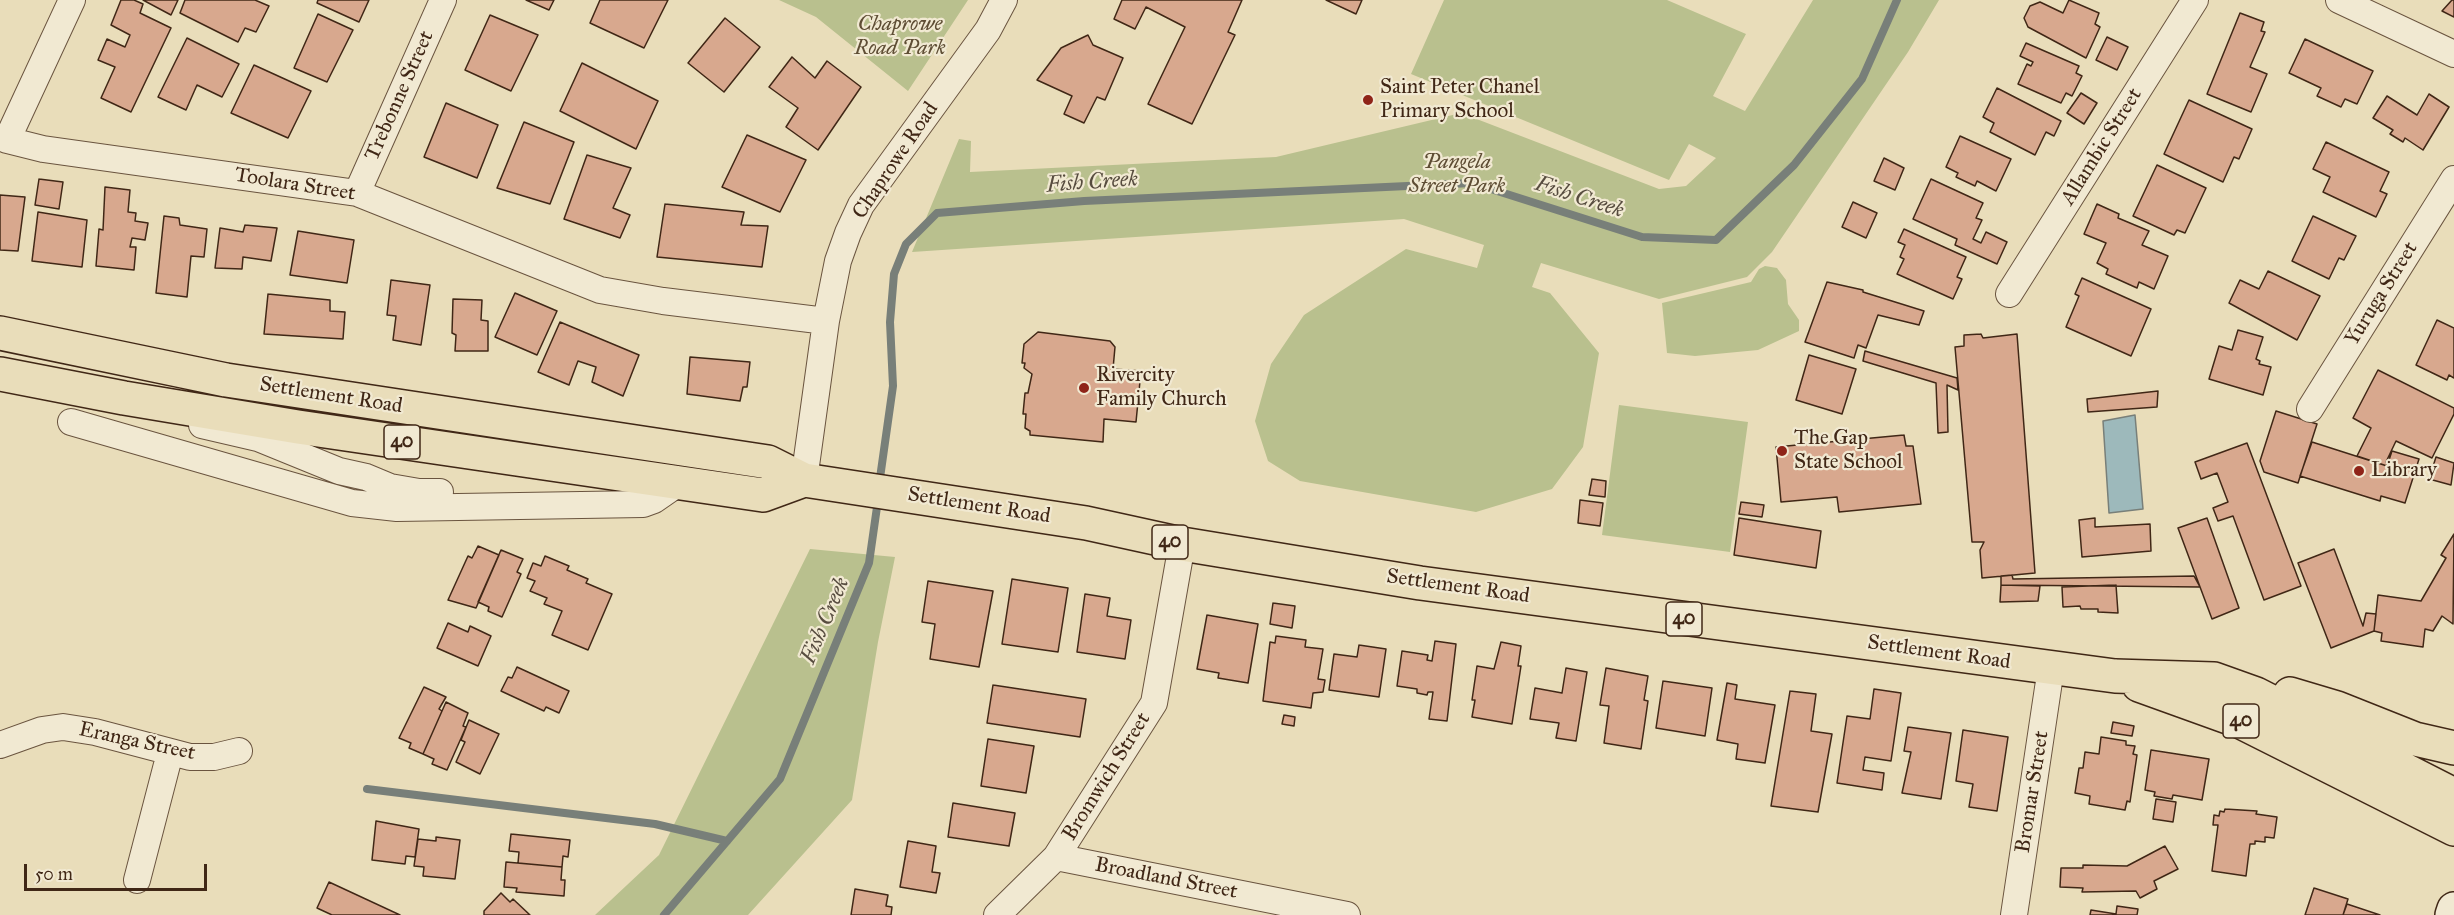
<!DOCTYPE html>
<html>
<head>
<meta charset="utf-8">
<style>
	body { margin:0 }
	#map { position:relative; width:2454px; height:915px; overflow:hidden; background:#e9ddba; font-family:"IM FELL Great Primer",serif }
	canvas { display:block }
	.scale { position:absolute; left:24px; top:864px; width:183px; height:27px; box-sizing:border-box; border:3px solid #402716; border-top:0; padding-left:8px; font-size:18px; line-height:21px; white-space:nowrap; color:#402716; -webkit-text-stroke:4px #f1e9d2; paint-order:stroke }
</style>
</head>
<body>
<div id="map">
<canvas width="2454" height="915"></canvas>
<div class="scale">50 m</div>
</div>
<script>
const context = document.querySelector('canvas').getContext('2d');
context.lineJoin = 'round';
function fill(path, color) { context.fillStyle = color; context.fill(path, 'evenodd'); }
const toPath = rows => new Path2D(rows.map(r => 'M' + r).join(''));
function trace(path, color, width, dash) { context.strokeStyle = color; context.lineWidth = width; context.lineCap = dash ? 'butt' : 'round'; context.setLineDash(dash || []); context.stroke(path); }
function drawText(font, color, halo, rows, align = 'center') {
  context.font = font + ' "IM FELL Great Primer",serif'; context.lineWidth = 4.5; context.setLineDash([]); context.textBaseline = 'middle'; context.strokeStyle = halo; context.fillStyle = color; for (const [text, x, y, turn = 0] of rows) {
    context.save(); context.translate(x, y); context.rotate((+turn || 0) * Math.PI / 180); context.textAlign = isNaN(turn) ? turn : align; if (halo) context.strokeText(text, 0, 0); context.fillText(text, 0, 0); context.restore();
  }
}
fill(toPath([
	[779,0,968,0,908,91,816,17],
	[1444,0,1667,0,1746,34,1713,96,1745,111,1813,0,1939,0,1908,52,1772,252,1747,277,1659,299,1541,263,1532,287,1550,293,1599,353,1583,447,1552,489,1476,512,1300,481,1268,461,1255,421,1271,364,1304,315,1406,249,1477,268,1484,245,1404,219,912,252,959,139,971,141,970,172,1276,157,1461,113,1659,189,1686,186,1716,158,1689,144,1669,180,1411,74],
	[1765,266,1777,268,1786,280,1788,304,1799,320,1799,331,1758,350,1695,356,1667,353,1662,303,1751,282,1759,269],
	[1619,405,1748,422,1730,552,1602,535],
	[810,549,895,557,878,642,852,800,748,915,595,915,659,855]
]), '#b9c08e');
const water = toPath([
	[2135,415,2143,509,2109,513,2103,421,2135,415]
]);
fill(water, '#9db9bb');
trace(water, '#787f79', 1.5);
trace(toPath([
	[879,485,893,386,890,322,894,274,906,244,937,213,1084,201,1472,183,1642,237,1716,240,1794,165,1862,79,1897,0],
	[367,789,655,824,727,841],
	[664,915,780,779,869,563,878,500]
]), '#787f79', 8);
const building = toPath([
	[121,0,134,0,143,4,140,13,171,28,131,112,101,98,115,67,98,60,107,39,125,47,130,35,111,25,121,0],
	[143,0,178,0,171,15,143,0],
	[185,0,255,0,269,6,256,32,245,28,238,42,180,13,185,0],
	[318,0,369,0,359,22,317,3,318,0],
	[526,0,554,0,549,10,526,0],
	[600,0,668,0,644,48,590,23,600,0],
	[1122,0,1242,0,1228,32,1235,35,1192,124,1148,104,1185,27,1146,7,1135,29,1114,19,1122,0],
	[1326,0,1362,0,1356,14,1326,0],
	[2069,0,2099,13,2095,24,2100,27,2086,58,2028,27,2024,18,2030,6,2040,2,2063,13,2069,0],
	[2452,0,2454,0,2454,17,2442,11,2452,0],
	[2240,13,2264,22,2261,31,2265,32,2250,67,2267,74,2251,112,2207,94,2240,13],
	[318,14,353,30,327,82,294,68,318,14],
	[490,15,538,35,511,91,465,70,490,15],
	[725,18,760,47,724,92,688,63,725,18],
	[1088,35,1093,45,1123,58,1105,100,1097,97,1084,123,1064,114,1072,96,1037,80,1061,48,1088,35],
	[2107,37,2128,47,2117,70,2096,60,2107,37],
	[187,38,239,64,222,97,197,85,186,110,158,97,187,38],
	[2305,39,2373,71,2357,104,2345,99,2341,107,2317,96,2321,88,2289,73,2305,39],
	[2026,43,2079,66,2076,73,2082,76,2072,96,2066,93,2061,103,2018,84,2027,64,2031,66,2033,62,2020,56,2026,43],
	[792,57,815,78,827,61,861,87,818,150,786,127,798,108,769,87,792,57],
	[582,63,658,101,636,149,560,111,582,63],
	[254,65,311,91,288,138,231,113,254,65],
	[1997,88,2061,121,2054,136,2046,132,2035,155,1990,132,1994,123,1983,117,1997,88],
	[2081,93,2097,103,2084,124,2067,113,2081,93],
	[2429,94,2449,107,2423,150,2405,138,2403,142,2390,134,2393,130,2373,118,2387,96,2417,115,2429,94],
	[2189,100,2252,129,2239,159,2234,157,2223,182,2164,154,2189,100],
	[446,103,498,125,477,178,424,157,446,103],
	[524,122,574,142,550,204,497,188,524,122],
	[747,135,806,160,780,212,722,187,747,135],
	[1960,136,2011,159,1996,191,1977,181,1975,186,1956,177,1958,173,1946,167,1960,136],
	[2326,142,2389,172,2380,191,2387,194,2376,217,2323,192,2330,177,2313,169,2326,142],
	[587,155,631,168,613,208,630,215,620,238,564,219,587,155],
	[1884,158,1904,168,1895,190,1874,181,1884,158],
	[2157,165,2206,188,2185,233,2177,230,2174,235,2133,216,2157,165],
	[39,179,63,182,59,209,35,205,39,179],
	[1931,179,1983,203,1976,218,1982,220,1973,239,1981,243,1986,232,2007,242,1997,264,1955,245,1957,239,1913,219,1931,179],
	[105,187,130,190,128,212,136,213,135,221,148,223,145,240,132,238,130,247,136,247,134,270,96,266,99,229,103,230,105,187],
	[0,195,25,197,18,251,0,250,0,195],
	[1853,202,1877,213,1866,238,1842,227,1853,202],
	[665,204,744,212,741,225,768,226,762,267,657,257,665,204],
	[2097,204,2119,214,2118,218,2149,231,2142,245,2168,256,2154,289,2139,282,2137,288,2106,274,2108,269,2097,263,2106,243,2084,234,2097,204],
	[38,212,87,220,82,267,32,261,38,212],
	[164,216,179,218,180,225,207,229,204,257,191,256,187,297,156,293,164,216],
	[2313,216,2356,236,2344,260,2339,258,2329,279,2292,261,2313,216],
	[245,225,277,228,271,261,243,257,242,269,215,268,220,228,243,232,245,225],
	[1904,229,1966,257,1957,277,1962,279,1953,299,1897,274,1904,259,1900,257,1905,245,1898,242,1904,229],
	[298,231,354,240,347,283,290,275,298,231],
	[2268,271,2320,296,2297,340,2229,303,2240,280,2259,289,2268,271],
	[2082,278,2151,309,2131,356,2066,327,2079,296,2075,294,2082,278],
	[391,280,430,285,421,345,393,340,396,316,387,315,391,280],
	[1827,282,1863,290,1863,292,1924,311,1919,325,1878,315,1866,348,1858,345,1854,358,1805,342,1827,282],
	[515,293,557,311,537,355,495,337,515,293],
	[268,294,330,300,330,311,345,312,343,339,264,334,268,294],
	[453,299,482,300,481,320,488,321,488,351,455,351,456,335,452,333,453,299],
	[2437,320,2454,328,2454,378,2449,375,2447,380,2416,365,2437,320],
	[560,322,639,355,623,396,592,382,596,367,578,361,569,385,538,372,560,322],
	[2238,330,2263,337,2256,359,2260,361,2259,364,2271,367,2263,395,2209,379,2219,346,2232,350,2238,330],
	[1038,332,1110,341,1115,347,1113,369,1141,371,1136,422,1104,419,1103,442,1030,435,1030,431,1025,428,1026,414,1023,414,1025,393,1028,393,1032,374,1024,368,1025,363,1022,363,1024,344,1038,332],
	[1981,334,1983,338,2017,334,2035,573,1982,578,1980,550,1984,542,1972,542,1955,347,1964,346,1964,335,1981,334],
	[1865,351,1957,378,1958,390,1947,385,1948,432,1938,433,1936,383,1863,361,1865,351],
	[1809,355,1856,369,1842,414,1796,400,1809,355],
	[690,357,750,362,747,387,743,387,740,401,687,394,690,357],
	[2378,370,2454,408,2454,414,2432,458,2396,441,2386,462,2388,462,2387,466,2357,456,2371,428,2353,418,2378,370],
	[2158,391,2157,407,2088,412,2087,399,2158,391],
	[2276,411,2317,424,2298,483,2264,472,2260,461,2276,411],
	[1904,435,1906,446,1913,446,1921,504,1839,512,1837,497,1781,502,1776,447,1904,435],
	[2312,442,2387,466,2392,451,2419,459,2405,503,2381,496,2380,501,2300,476,2312,442],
	[2247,443,2301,586,2264,600,2233,516,2218,521,2213,508,2228,502,2217,473,2201,479,2195,462,2247,443],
	[2436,457,2454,463,2451,485,2429,479,2436,457],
	[1592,479,1606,481,1605,497,1589,495,1592,479],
	[1580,500,1603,503,1600,526,1578,523,1580,500],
	[1741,502,1764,505,1762,517,1739,514,1741,502],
	[1739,518,1821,531,1816,568,1734,555,1739,518],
	[2095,518,2095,527,2150,524,2151,551,2082,557,2079,520,2095,518],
	[2207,518,2239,608,2212,619,2178,528,2207,518],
	[2454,534,2453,624,2442,616,2433,631,2425,629,2423,647,2381,641,2382,633,2374,631,2378,595,2421,601,2446,558,2441,555,2454,534],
	[478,546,499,555,476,608,448,600,468,556,472,558,478,546],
	[2334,549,2363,626,2366,613,2376,614,2374,631,2331,648,2298,563,2334,549],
	[501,550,523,559,517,572,521,574,502,617,488,611,489,607,478,602,501,550],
	[545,556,569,566,567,570,588,579,586,583,612,594,588,650,552,635,562,611,544,604,547,598,530,591,535,581,527,578,533,563,541,566,545,556],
	[2012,575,2013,579,2194,576,2200,587,2001,585,2001,576,2012,575],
	[1012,579,1068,588,1058,652,1002,644,1012,579],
	[928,581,993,591,979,667,930,659,935,624,922,622,928,581],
	[2001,585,2040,586,2038,601,2000,602,2001,585],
	[2116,585,2118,613,2098,612,2098,609,2081,609,2080,606,2063,607,2062,587,2116,585],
	[1085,594,1110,598,1107,616,1131,620,1125,659,1077,652,1085,594],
	[1273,603,1295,606,1292,628,1270,624,1273,603],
	[1207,615,1258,624,1248,683,1218,678,1219,673,1197,669,1207,615],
	[448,623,468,632,470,626,491,636,478,666,437,648,448,623],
	[1276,636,1306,640,1305,647,1323,649,1318,679,1325,680,1323,692,1313,693,1311,708,1263,701,1270,642,1275,643,1276,636],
	[1435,641,1456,644,1447,721,1429,719,1433,692,1428,692,1427,695,1417,693,1417,689,1397,686,1402,651,1428,655,1427,660,1432,661,1435,641],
	[1501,642,1521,646,1518,666,1521,666,1512,724,1472,717,1475,700,1472,700,1477,666,1494,669,1501,642],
	[1359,645,1386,649,1379,697,1329,690,1334,654,1357,657,1359,645],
	[517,667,569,691,559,713,546,707,544,711,501,691,508,677,512,678,517,667],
	[1566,668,1587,672,1576,741,1556,738,1559,723,1530,719,1535,688,1562,693,1566,668],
	[1606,668,1648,676,1644,700,1648,701,1641,749,1604,743,1609,706,1600,705,1606,668],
	[1663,681,1712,688,1705,736,1656,728,1663,681],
	[1727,683,1737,685,1735,699,1775,705,1765,763,1736,759,1738,744,1717,740,1727,683],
	[993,685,1086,699,1080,737,987,723,993,685],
	[424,687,446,697,439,709,442,711,423,754,409,748,411,743,399,738,424,687],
	[1874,689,1901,693,1891,761,1865,757,1863,770,1884,773,1882,790,1837,783,1847,716,1870,719,1874,689],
	[1790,691,1816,694,1811,731,1832,734,1818,812,1771,806,1790,691],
	[446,702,468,713,463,726,466,727,447,770,432,764,434,759,423,754,446,702],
	[1284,715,1295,717,1294,726,1282,724,1284,715],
	[469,720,499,734,480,774,456,762,465,742,461,740,469,720],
	[2113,722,2134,726,2132,736,2111,733,2113,722],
	[1908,727,1951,733,1941,799,1902,793,1911,752,1904,751,1908,727],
	[1963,730,2008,737,1997,811,1969,807,1973,784,1956,781,1963,730],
	[2101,737,2126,741,2126,745,2135,746,2133,754,2137,755,2130,802,2127,801,2125,810,2089,804,2090,796,2075,793,2079,768,2083,768,2085,752,2099,754,2101,737],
	[988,739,1034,746,1026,793,981,786,988,739],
	[2151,750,2209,759,2202,800,2173,795,2172,799,2154,796,2155,792,2145,790,2151,750],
	[2156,799,2176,802,2173,822,2153,819,2156,799],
	[953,803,1015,813,1009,846,948,837,953,803],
	[2225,809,2257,811,2256,814,2277,817,2274,838,2265,837,2265,842,2255,841,2255,844,2250,844,2246,876,2212,871,2218,825,2213,825,2214,815,2219,816,2220,811,2224,812,2225,809],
	[376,821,419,829,415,857,406,856,405,864,372,860,376,821],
	[511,834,570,840,568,857,563,856,562,867,518,863,519,852,509,851,511,834],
	[436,837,460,840,455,879,423,876,424,867,414,866,418,839,436,841,436,837],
	[908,841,936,846,932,872,940,873,936,893,900,887,908,841],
	[2165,846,2178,869,2154,881,2157,889,2140,898,2136,891,2082,892,2083,888,2060,887,2061,868,2083,868,2083,865,2127,866,2165,846],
	[506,862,562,867,561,880,565,880,564,896,516,892,517,888,504,887,506,862],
	[329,882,400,915,332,915,317,908,329,882],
	[2314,888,2348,899,2343,915,2305,915,2314,888],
	[855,889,888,895,886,906,892,907,891,915,851,915,855,889],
	[501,893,510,902,513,899,530,915,484,915,484,911,501,893],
	[2347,904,2380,915,2343,915,2347,904],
	[2117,906,2138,909,2137,915,2090,915,2091,910,2116,914,2117,906]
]);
fill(building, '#d8a88e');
trace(building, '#402716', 1.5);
const minor = toPath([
	[72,0,7,140,43,149,357,193,600,290,663,301,826,321],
	[2339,0,2454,54],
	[357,193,443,0],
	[2009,294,2195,0],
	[2310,409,2454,179],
	[71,422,352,503,397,508,643,504,654,500,680,482],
	[202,425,258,438,339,471,366,477,390,487,419,492,440,492],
	[804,480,826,321,838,261,848,233,861,205,988,30,1004,0],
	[0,745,42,730,63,727,95,732,190,757,214,757,239,751],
	[1056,857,1347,915],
	[137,880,170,753],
	[997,915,1056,857,1154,703,1182,544],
	[2014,915,2051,668]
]);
const secondary = toPath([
	[2452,915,2454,909]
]);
const primary = toPath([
	[0,333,226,380,768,462,804,480,1086,523,1182,544,1420,583,2115,676,2214,679,2256,694,2454,795],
	[0,374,124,398,298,427,763,495,804,480],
	[2139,685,2239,721,2454,829],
	[2290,694,2337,708,2415,739,2454,748]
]);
trace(minor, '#6a543f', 28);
trace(secondary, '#402716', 36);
trace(primary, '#402716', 36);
trace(minor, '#f1e9d2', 26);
trace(secondary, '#f1e9d2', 33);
trace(primary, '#e9ddba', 33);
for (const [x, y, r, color] of [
	[1368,100,6,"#8f2418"],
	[1084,388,6,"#8f2418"],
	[1782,451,6,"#8f2418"],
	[2359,471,6,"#8f2418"]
]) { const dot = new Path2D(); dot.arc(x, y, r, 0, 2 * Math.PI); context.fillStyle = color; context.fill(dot); trace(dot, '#f1e9d2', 2); }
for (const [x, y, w] of [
	[402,442,36],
	[1170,542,36],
	[1684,619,36],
	[2241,721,36]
]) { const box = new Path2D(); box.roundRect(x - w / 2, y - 17, w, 34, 4.5); context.fillStyle = '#f1e9d2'; context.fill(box); trace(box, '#402716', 1.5); }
drawText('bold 20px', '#402716', null, [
	["40",402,442],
	["40",1170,542],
	["40",1684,619],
	["40",2241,721]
]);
drawText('italic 21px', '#5e4d34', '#f1e9d2', [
	["Chaprowe",900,25],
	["Road Park",900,49],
	["Pangela",1457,163],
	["Street Park",1457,187]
]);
drawText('21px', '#402716', '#f1e9d2', [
	["Saint Peter Chanel",1380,88],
	["Primary School",1380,112],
	["Rivercity",1096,376],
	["Family Church",1096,400],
	["The Gap",1794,439],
	["State School",1794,463],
	["Library",2371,471]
], 'left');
drawText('21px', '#402716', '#f1e9d2', [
	["Trebonne Street",400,96,-66],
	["Allambic Street",2102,147,-58],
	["Chaprowe Road",896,161,-56],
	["Toolara Street",295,185,9],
	["Yuruga Street",2382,294,-58],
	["Settlement Road",331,396,9],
	["Settlement Road",979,506,9],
	["Settlement Road",1458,587,8],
	["Settlement Road",1939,653,8],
	["Eranga Street",137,742,12],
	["Bromwich Street",1107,777,-58],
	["Bromar Street",2033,792,-81],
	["Broadland Street",1166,879,11]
]);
drawText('italic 22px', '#574c3f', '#f1e9d2', [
	["Fish Creek",1092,183,-4],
	["Fish Creek",1579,198,18],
	["Fish Creek",826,621,-67]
]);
</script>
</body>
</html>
